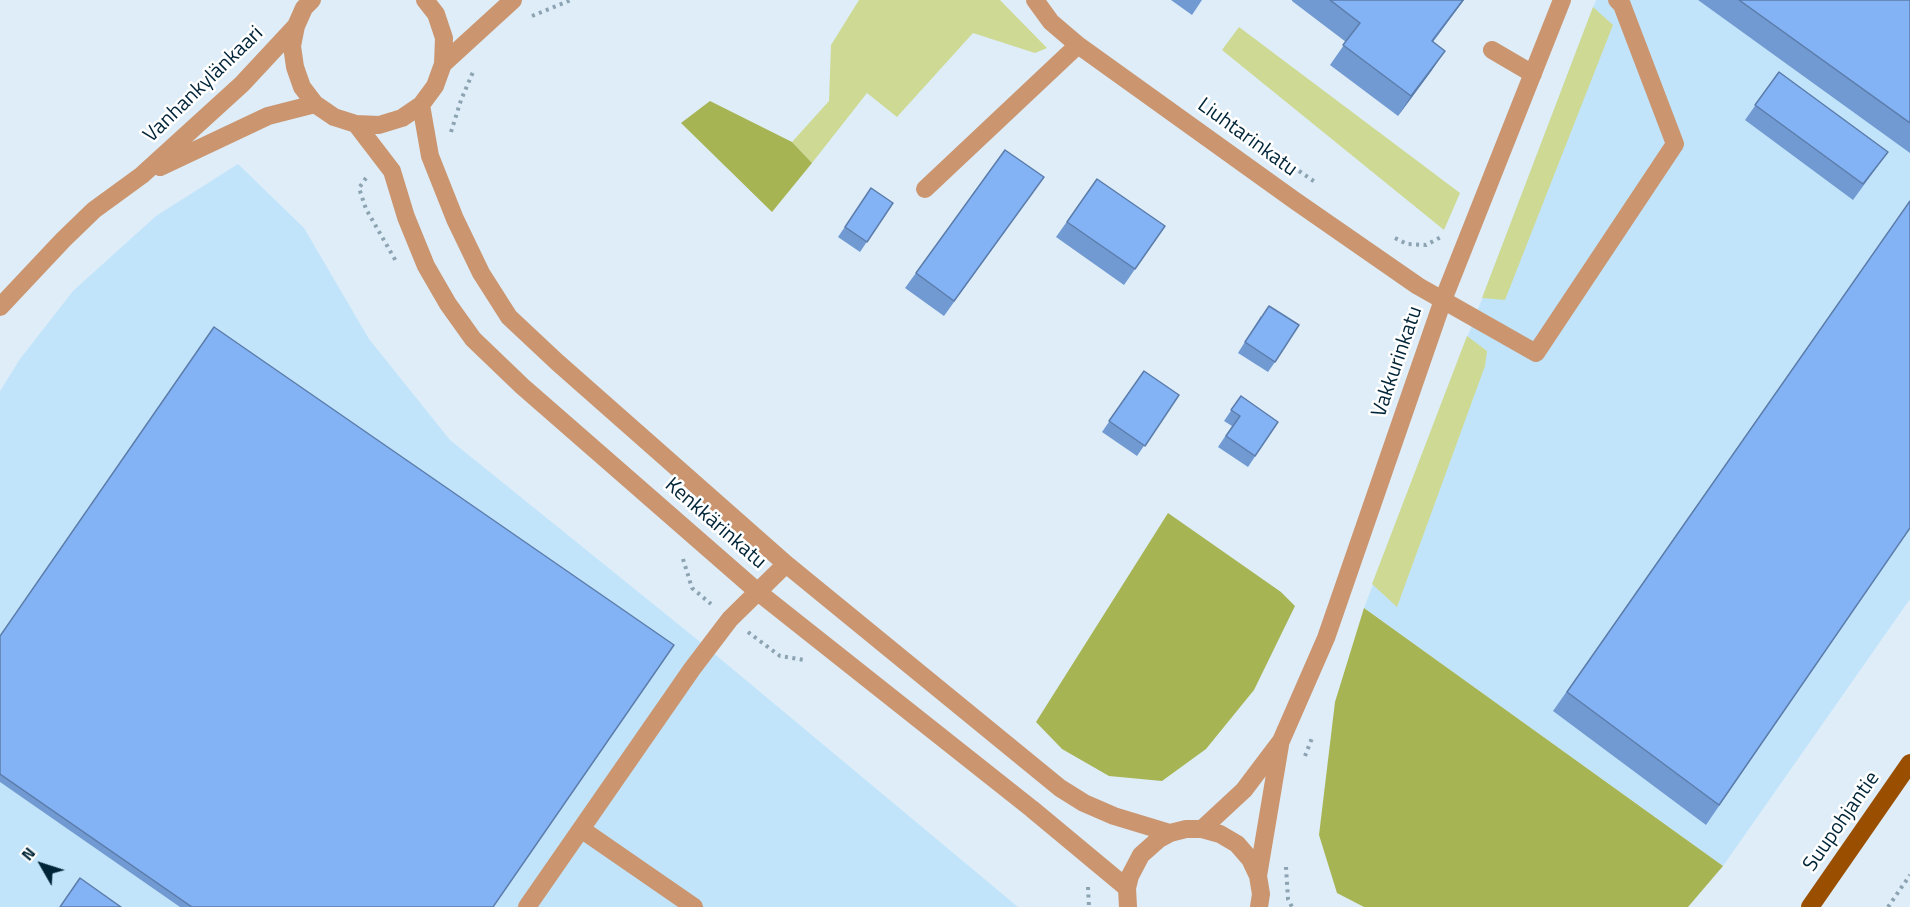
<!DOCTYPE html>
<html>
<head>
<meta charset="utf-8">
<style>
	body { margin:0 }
	#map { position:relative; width:1910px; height:907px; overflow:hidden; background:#deedf8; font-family:"Titillium Web",sans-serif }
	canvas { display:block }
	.north { position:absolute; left:12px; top:835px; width:60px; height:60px; -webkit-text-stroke:4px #fff; paint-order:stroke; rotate:309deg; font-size:16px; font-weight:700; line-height:24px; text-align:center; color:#002538 }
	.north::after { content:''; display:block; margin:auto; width:21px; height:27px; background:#002538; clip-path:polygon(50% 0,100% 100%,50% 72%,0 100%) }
</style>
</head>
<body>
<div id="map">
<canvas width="1910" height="907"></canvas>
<div class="north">N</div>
</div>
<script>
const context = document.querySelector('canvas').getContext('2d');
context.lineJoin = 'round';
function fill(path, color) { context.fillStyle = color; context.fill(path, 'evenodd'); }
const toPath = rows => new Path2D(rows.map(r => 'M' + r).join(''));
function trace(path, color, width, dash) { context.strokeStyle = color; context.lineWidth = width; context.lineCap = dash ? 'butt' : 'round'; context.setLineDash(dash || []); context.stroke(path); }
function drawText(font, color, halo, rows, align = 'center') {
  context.font = font + ' "Titillium Web",sans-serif'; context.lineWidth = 5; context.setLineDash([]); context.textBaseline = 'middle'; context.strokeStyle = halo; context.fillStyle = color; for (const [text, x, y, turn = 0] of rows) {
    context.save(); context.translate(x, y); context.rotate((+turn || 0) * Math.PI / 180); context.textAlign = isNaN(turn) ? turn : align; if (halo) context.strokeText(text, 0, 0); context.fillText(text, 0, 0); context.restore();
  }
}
fill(toPath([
	[1596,0,1910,0,1910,599,1723,866,1364,608],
	[238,164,304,228,369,339,450,440,699,641,1018,907,0,907,0,391,20,359,73,291,156,216]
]), '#c2e4fa');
fill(toPath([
	[859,0,1000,0,1047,48,1035,53,973,33,897,117,867,93,812,163,792,142,829,101,831,45],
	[1593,7,1613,25,1505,300,1482,298],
	[1239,27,1460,193,1444,230,1222,50],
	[1467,336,1487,351,1485,366,1397,607,1372,584]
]), '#ceda93');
fill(toPath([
	[710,101,792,142,812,163,772,212,681,123],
	[1168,513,1281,592,1295,606,1254,690,1206,749,1162,781,1109,776,1062,749,1036,722],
	[1364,608,1723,866,1688,907,1364,907,1337,893,1319,835,1335,702]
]), '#a7b453');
trace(toPath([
	[532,16,571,0],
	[451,132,461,100,473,72],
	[1299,171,1315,182],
	[366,178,359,188,366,209,397,263],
	[1395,238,1407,244,1426,245,1441,237],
	[683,559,692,588,711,604],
	[748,632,780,656,804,660],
	[1305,756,1312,738],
	[1286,867,1288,899,1292,907],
	[1088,887,1089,907],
	[1888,907,1910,875]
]), '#8ca3b1', 4, [3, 4.5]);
trace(toPath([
	[312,0,304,8,296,26,292,46,295,67,302,87,315,104,334,117,356,124,379,125,402,118,421,105,435,86,443,64,444,38,436,14,425,0],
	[1035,0,1051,22,1078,45,1294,200,1418,286,1536,353,1675,144,1622,5,1617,0],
	[1492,50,1533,74],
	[443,64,513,0],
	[421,105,430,156,455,219,481,273,509,317,557,362,786,564,1060,788,1084,803,1114,816,1170,833],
	[356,124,392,171,406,217,426,266,448,304,473,339,522,386,758,592,1032,809,1127,888],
	[160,167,268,116,315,104],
	[925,189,1078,45],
	[0,307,63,240,94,210,142,175,242,84,296,26],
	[581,829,694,907],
	[1202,829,1244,790,1281,741,1326,638,1443,300,1562,0],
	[1258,876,1280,745],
	[527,907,692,669,730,619,786,564],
	[1128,907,1127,888,1130,876,1141,855,1159,839,1170,833,1186,829,1202,829,1220,834,1237,844,1250,859,1258,876,1261,894,1259,907]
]), '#ca956f', 18);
trace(toPath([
	[1810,907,1910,763]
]), '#9a4f00', 18);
fill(toPath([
	[1171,0,1202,0,1192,15],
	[1292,0,1464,0,1433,42,1432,70,1398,116,1330,65,1346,42,1292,1],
	[1698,0,1910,0,1910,153],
	[1779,72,1888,152,1853,200,1745,120],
	[1005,150,1044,177,944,316,905,288],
	[1097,179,1165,226,1124,285,1056,237],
	[871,188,893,203,860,252,838,237],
	[1910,201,1910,528,1706,825,1553,711],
	[1261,316,1275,362,1268,372,1238,353],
	[1144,371,1179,395,1137,456,1102,432],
	[1241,396,1278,422,1248,467,1218,447,1232,426,1224,421],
	[0,636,493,907,180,907,0,782]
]), '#719ad2');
fill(toPath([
	[1463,0,1464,0,1418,60,1432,41],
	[1445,51,1432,70,1398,116,1411,96]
]), '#5c7dab');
const building = toPath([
	[1330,0,1463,0,1432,41,1445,51,1411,96,1343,45,1360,23,1330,0],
	[1739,0,1910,0,1910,123,1739,0],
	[1779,72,1888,152,1863,184,1755,105,1779,72],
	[1005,150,1044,177,954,301,916,273,1005,150],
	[1097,179,1165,226,1135,269,1067,222,1097,179],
	[871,188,893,203,867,242,845,227,871,188],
	[1910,201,1910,528,1719,805,1567,692,1910,201],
	[1269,306,1299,325,1275,362,1245,342,1269,306],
	[214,327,674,645,493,907,192,907,0,774,0,636,214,327],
	[1144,371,1179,395,1145,446,1109,421,1144,371],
	[1241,396,1278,422,1255,456,1226,436,1240,416,1231,410,1241,396],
	[80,878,121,907,60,907,80,878]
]);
fill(building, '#83b3f4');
trace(building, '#5c7dab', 1.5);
drawText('21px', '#002538', '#fff', [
	["Vanhankylänkaari",204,85,-44],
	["Liuhtarinkatu",1247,138,36],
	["Vakkurinkatu",1398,362,-71],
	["Kenkkärinkatu",715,524,41],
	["Suupohjantie",1842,822,-55]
]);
</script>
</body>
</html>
